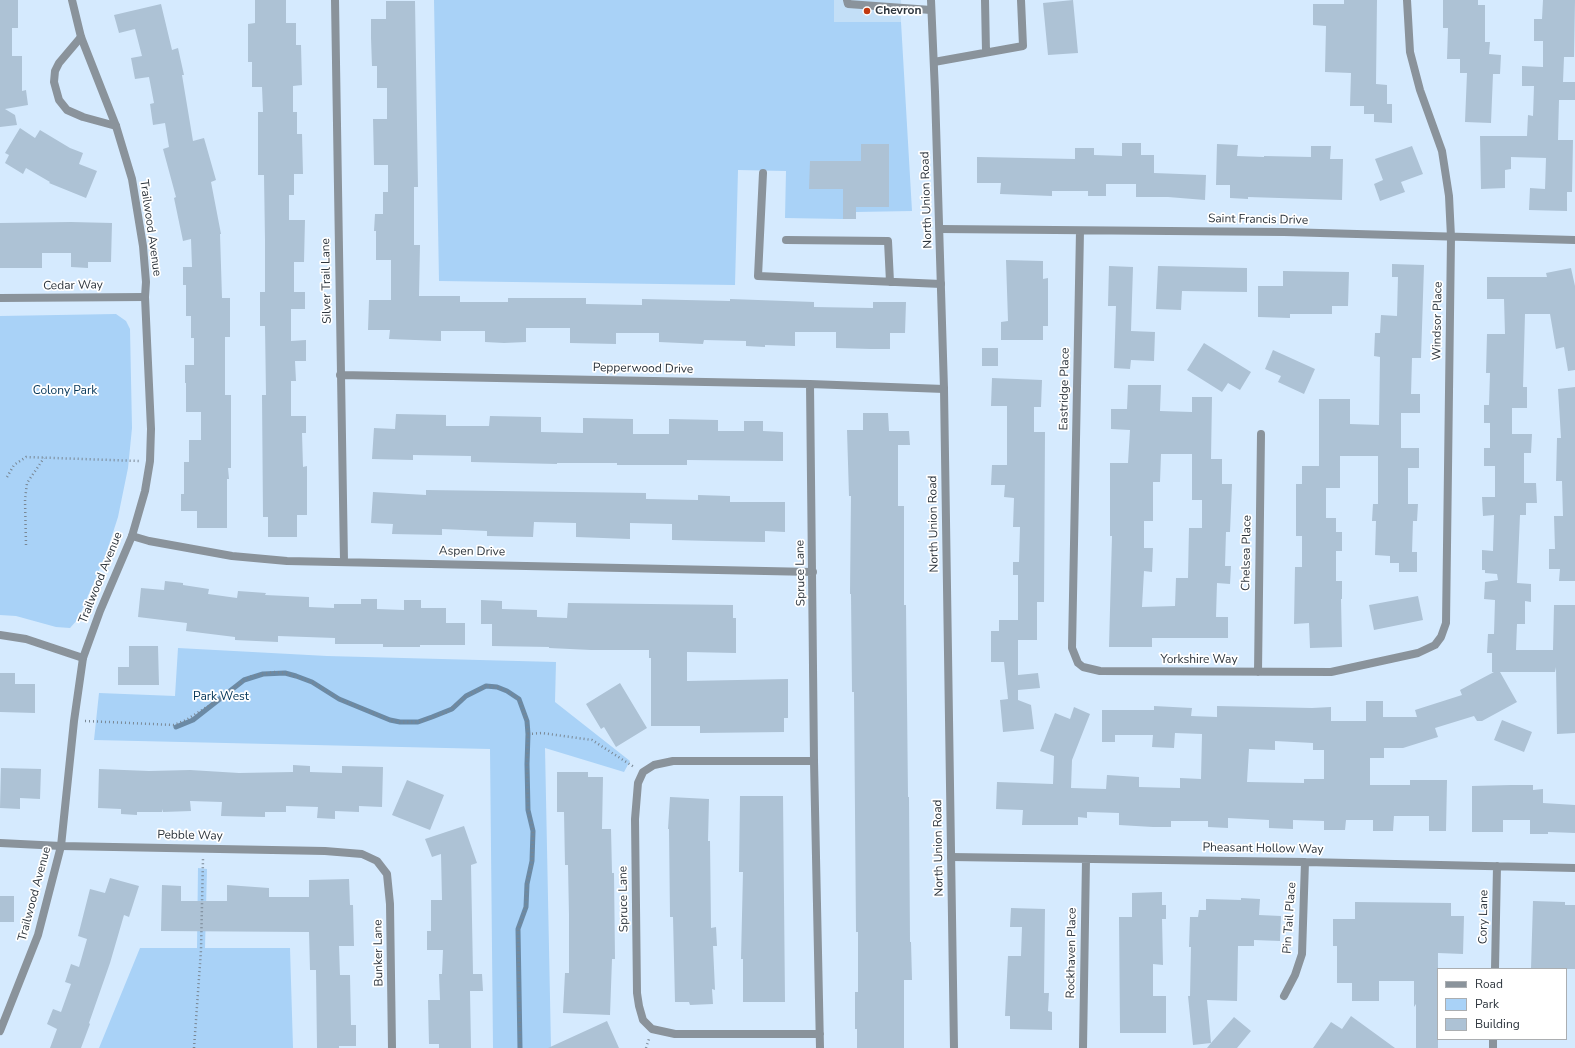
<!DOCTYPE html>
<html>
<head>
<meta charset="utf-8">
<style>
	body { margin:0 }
	#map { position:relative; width:1575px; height:1048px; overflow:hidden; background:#d5eafe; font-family:"Nunito Sans",sans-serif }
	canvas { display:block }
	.legend { position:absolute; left:1437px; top:968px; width:130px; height:72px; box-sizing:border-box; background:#fff; border:1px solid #abaeb1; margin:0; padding:5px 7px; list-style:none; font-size:12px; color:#2d353d }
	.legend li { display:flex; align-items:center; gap:8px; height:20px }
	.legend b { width:20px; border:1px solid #abaeb1 }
</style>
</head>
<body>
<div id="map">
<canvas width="1575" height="1048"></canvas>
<ul class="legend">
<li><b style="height:5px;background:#8a939b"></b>Road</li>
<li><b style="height:11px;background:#a9d2f7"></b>Park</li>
<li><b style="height:11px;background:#adc2d5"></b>Building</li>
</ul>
</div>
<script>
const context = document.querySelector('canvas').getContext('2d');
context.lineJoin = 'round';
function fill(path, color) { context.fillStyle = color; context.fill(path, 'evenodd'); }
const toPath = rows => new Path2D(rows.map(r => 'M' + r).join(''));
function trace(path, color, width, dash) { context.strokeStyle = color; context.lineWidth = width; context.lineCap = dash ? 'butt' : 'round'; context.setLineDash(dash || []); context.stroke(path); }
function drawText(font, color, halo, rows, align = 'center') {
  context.font = font + ' "Nunito Sans",sans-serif'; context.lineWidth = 3.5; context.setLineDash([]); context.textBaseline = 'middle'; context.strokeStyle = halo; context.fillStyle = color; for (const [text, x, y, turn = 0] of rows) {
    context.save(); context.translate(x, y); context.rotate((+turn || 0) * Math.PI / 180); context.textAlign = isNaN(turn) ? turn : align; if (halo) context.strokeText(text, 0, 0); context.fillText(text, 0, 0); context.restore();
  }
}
fill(toPath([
	[834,0,901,0,901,22,833,22]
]), '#c3dff7');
fill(toPath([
	[434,0,834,0,834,22,901,22,912,211,856,212,856,207,889,207,889,144,862,144,861,161,810,161,810,189,843,189,843,219,785,218,786,171,738,170,735,285,439,281],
	[116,314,126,321,130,329,132,428,128,468,118,517,106,554,78,619,70,628,56,627,16,616,0,615,0,316],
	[178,648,327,656,556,662,555,702,630,761,624,772,545,748,551,1048,493,1048,490,749,94,740,99,693,175,696],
	[198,868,207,869,205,948,290,948,293,1048,99,1048,140,948,197,948]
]), '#a9d2f7');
trace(toPath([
	[176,727,193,720,244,680,263,674,285,673,296,676,312,682,339,699,390,720,400,722,418,722,432,717,452,709,466,696,486,686,497,687,507,691,519,699,527,721,528,734,527,764,528,810,533,831,532,861,527,884,526,907,518,929,520,1048]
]), '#6b8aa5', 5);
fill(toPath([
	[0,0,18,0,18,28,12,28,12,56,22,56,22,91,26,90,28,105,5,109,15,115,17,125,0,127],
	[255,0,286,0,286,23,296,23,296,45,301,45,302,85,293,86,293,112,297,112,297,134,302,134,303,174,294,174,294,195,289,195,289,220,305,220,304,262,294,262,294,292,305,292,305,309,291,309,291,341,306,340,306,361,295,361,296,381,291,381,291,416,306,416,306,433,302,433,303,467,307,466,307,515,297,515,297,537,268,537,268,517,263,517,262,395,266,395,265,326,260,326,260,292,265,292,265,240,264,175,258,175,258,112,263,112,262,87,252,87,252,62,248,62,248,24,255,23],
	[1073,0,1078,53,1048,55,1043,3],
	[1344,0,1377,0,1376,84,1387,85,1387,104,1392,104,1392,123,1374,122,1374,114,1364,114,1364,106,1350,106,1351,73,1325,72,1326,26,1313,25,1313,4,1344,4],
	[1443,0,1478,0,1478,5,1485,5,1485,42,1490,42,1489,54,1501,55,1500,74,1493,74,1491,123,1465,122,1467,73,1460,73,1460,59,1447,59,1448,28,1443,28],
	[1543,0,1575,0,1574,57,1564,57,1563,82,1575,82,1575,100,1559,100,1558,140,1573,140,1572,192,1567,192,1567,211,1529,210,1530,188,1545,189,1546,158,1511,157,1511,169,1505,170,1505,188,1481,189,1480,136,1527,136,1528,115,1533,116,1534,86,1522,86,1522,66,1543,67,1543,41,1534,41,1534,19,1542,19],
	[386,1,415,1,418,187,414,187,414,245,420,245,419,296,460,296,460,302,508,302,508,298,586,298,586,304,642,305,642,299,730,301,730,299,814,302,814,307,873,308,873,302,906,302,905,333,890,333,890,349,871,349,836,348,836,332,795,332,795,346,765,345,765,347,746,346,746,341,704,340,703,344,659,342,659,333,616,333,616,344,570,343,570,328,526,328,526,342,504,343,485,342,485,331,441,331,441,341,389,339,390,330,368,330,369,300,391,300,391,260,376,260,376,231,374,231,375,214,383,214,383,192,388,192,388,165,374,165,373,119,387,119,387,88,377,88,377,66,372,66,371,38,371,19,386,19],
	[161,4,172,50,178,48,184,75,182,75,193,141,204,138,216,180,211,182,221,234,220,234,222,298,230,298,230,337,225,337,225,395,231,395,231,468,228,468,229,479,227,479,227,528,197,528,197,511,181,511,181,494,184,494,184,462,189,462,189,440,201,440,201,412,186,412,186,383,185,383,185,365,194,365,194,338,191,338,191,316,186,316,186,285,183,285,183,267,192,267,191,239,183,241,174,198,176,197,163,149,169,147,165,123,153,125,150,104,154,103,149,77,135,79,131,58,142,56,135,29,119,33,114,15],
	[20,128,35,138,40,130,70,148,83,153,79,164,97,171,86,198,49,183,50,182,26,168,23,174,5,163,9,155,5,153],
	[1122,143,1141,143,1141,155,1154,155,1154,173,1206,175,1205,200,1168,197,1136,197,1136,184,1106,184,1106,196,1088,196,1088,191,1052,191,1052,196,1000,194,1001,183,977,183,977,157,1075,159,1075,148,1094,148,1094,155,1122,156],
	[861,144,889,144,889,207,856,207,856,219,843,219,843,189,809,189,810,161,861,161],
	[1217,144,1238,145,1237,156,1264,157,1264,156,1311,157,1311,146,1331,146,1330,159,1343,159,1342,200,1248,197,1248,199,1230,198,1230,185,1216,185],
	[1412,146,1423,174,1401,182,1405,192,1380,201,1374,184,1383,180,1375,159],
	[71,222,112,223,111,262,88,262,88,268,71,267,71,253,42,253,42,268,0,268,0,223],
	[1006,260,1043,261,1043,279,1048,278,1048,326,1043,326,1043,340,1001,340,1001,322,1008,321],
	[1392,264,1424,265,1421,358,1412,358,1411,394,1420,394,1420,413,1401,413,1401,448,1419,448,1419,468,1408,468,1408,504,1418,504,1417,521,1413,521,1412,552,1417,552,1417,572,1399,572,1399,563,1390,563,1390,556,1375,555,1376,521,1372,521,1373,504,1378,504,1378,456,1340,456,1340,488,1326,488,1326,518,1336,518,1336,532,1342,532,1342,551,1336,551,1336,581,1342,581,1342,599,1341,599,1342,647,1310,648,1309,623,1294,624,1295,567,1302,567,1302,536,1296,536,1296,484,1302,484,1302,466,1319,466,1319,399,1350,399,1350,424,1379,425,1380,357,1374,356,1375,333,1380,333,1381,315,1397,316,1398,277,1392,277],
	[1109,266,1133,267,1131,331,1155,332,1154,361,1131,360,1130,369,1114,368,1116,306,1108,306],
	[1158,266,1247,268,1247,292,1182,291,1181,310,1156,309],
	[1571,268,1575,286,1575,370,1568,371,1564,347,1556,349,1550,314,1525,314,1523,387,1527,387,1527,408,1512,408,1512,434,1532,434,1531,453,1524,453,1524,483,1536,483,1537,503,1526,503,1526,515,1520,515,1517,583,1531,584,1531,602,1525,601,1525,624,1517,624,1516,650,1553,650,1554,605,1575,605,1575,733,1557,734,1556,667,1555,672,1500,672,1517,702,1482,721,1477,721,1474,716,1435,728,1438,737,1403,748,1384,748,1384,758,1370,758,1370,785,1410,785,1410,780,1447,780,1446,831,1429,831,1429,816,1394,816,1393,831,1373,831,1373,820,1346,820,1345,830,1324,830,1324,821,1293,820,1293,829,1269,828,1269,820,1228,818,1228,828,1208,827,1208,821,1171,821,1171,827,1153,827,1119,825,1119,813,1087,812,1087,818,1078,817,1078,825,1022,825,1023,810,996,809,997,782,1053,784,1054,756,1040,751,1055,713,1070,719,1074,707,1090,714,1072,760,1071,788,1106,789,1107,775,1139,777,1139,787,1180,788,1180,778,1201,779,1202,734,1175,733,1174,748,1152,747,1153,735,1115,735,1115,742,1102,742,1102,710,1154,710,1154,706,1192,708,1191,716,1217,717,1217,706,1312,708,1331,707,1331,721,1366,721,1366,701,1383,701,1383,717,1417,717,1415,710,1462,695,1460,690,1494,672,1492,672,1492,653,1487,653,1488,634,1494,634,1495,600,1484,599,1485,582,1498,580,1497,574,1485,573,1485,570,1482,570,1482,550,1493,551,1494,515,1483,516,1482,497,1495,497,1495,466,1484,466,1484,448,1490,448,1490,423,1484,423,1484,405,1489,405,1490,373,1486,373,1487,334,1505,334,1504,299,1487,299,1487,277,1547,277,1546,273],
	[1275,741,1313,743,1313,750,1324,750,1324,779,1304,779,1304,783,1247,782,1249,749,1275,750],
	[1283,271,1349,272,1348,306,1332,306,1332,314,1290,314,1290,318,1258,317,1258,286,1283,286],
	[1204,343,1251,372,1240,390,1228,383,1222,392,1187,370],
	[982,348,998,348,998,366,982,366],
	[1273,350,1315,369,1304,394,1278,382,1281,376,1265,369],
	[992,378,1042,380,1041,407,1034,407,1034,432,1045,432,1044,602,1037,602,1037,640,1018,640,1018,675,1038,673,1040,688,1018,690,1018,700,1031,705,1034,729,1003,732,1000,700,1008,699,1004,662,991,662,991,631,999,631,999,620,1018,620,1018,575,1013,575,1013,562,1019,562,1020,527,1013,527,1014,498,1004,497,1005,485,991,485,992,465,1007,465,1007,406,991,406],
	[1128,385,1161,385,1160,411,1192,412,1192,397,1212,397,1211,459,1222,459,1222,484,1232,484,1230,532,1226,532,1225,566,1231,566,1230,584,1217,583,1216,617,1228,617,1228,638,1152,638,1152,647,1109,647,1112,536,1110,536,1110,463,1128,463,1130,430,1111,429,1111,409,1127,409],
	[1161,454,1192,454,1192,500,1202,500,1202,528,1189,528,1188,578,1176,578,1175,606,1142,607,1144,571,1152,572,1153,548,1144,548,1144,521,1153,521,1153,482,1160,482],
	[1575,387,1575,581,1559,581,1560,569,1549,569,1549,549,1555,549,1554,516,1563,516,1562,481,1556,481,1557,438,1561,438,1558,389],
	[863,413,888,413,889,431,909,431,910,445,898,445,898,506,904,506,904,605,906,605,908,797,909,797,910,942,911,942,912,980,904,980,904,1048,857,1048,857,1029,855,1029,855,992,858,992,858,932,856,932,854,692,852,692,851,594,850,594,851,496,849,496,847,430,863,430],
	[396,414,446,415,446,426,489,426,490,416,541,417,541,432,583,433,583,418,633,419,633,434,669,434,669,419,718,420,718,431,744,431,744,421,763,421,763,431,783,432,783,461,687,460,687,465,617,465,617,463,557,463,557,464,471,462,471,456,413,455,413,460,372,459,374,428,395,429],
	[426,490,646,493,646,499,698,500,698,495,730,496,730,502,785,502,785,532,765,531,765,542,712,541,672,540,672,524,630,523,630,539,576,537,576,523,534,522,533,537,487,536,487,531,442,529,442,535,392,534,393,524,371,523,373,492,426,495],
	[165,581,183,583,183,585,209,589,208,594,237,598,238,591,266,593,265,595,309,597,309,607,334,608,334,604,361,604,361,599,377,599,377,609,404,610,404,600,421,600,421,608,446,608,446,623,465,623,465,645,420,645,420,647,383,647,383,644,335,644,335,638,278,636,278,642,235,640,235,637,186,631,187,623,138,617,141,588,164,590],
	[1418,596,1423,620,1374,630,1369,605],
	[481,600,502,601,502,609,537,610,537,617,567,618,568,603,733,605,733,618,736,618,736,653,687,652,687,681,788,679,788,718,784,718,784,732,700,733,700,726,651,726,651,658,649,658,649,650,591,650,549,648,549,647,492,646,492,624,481,624],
	[129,646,158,646,159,685,118,685,118,667,129,667],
	[0,673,15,673,15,684,35,684,35,713,0,712],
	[620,683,647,728,616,747,604,727,601,729,586,704],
	[1502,720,1532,732,1524,752,1494,740],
	[293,765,310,766,310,772,342,773,342,766,383,767,382,807,359,806,359,812,335,811,335,819,317,818,318,807,286,806,286,812,265,812,265,817,221,816,222,802,190,801,191,811,163,812,163,809,162,812,137,812,137,815,121,814,121,809,98,808,99,769,149,771,190,770,239,773,293,772],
	[1,768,41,769,40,799,20,798,20,809,0,808],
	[557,772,588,772,588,777,603,777,602,829,611,829,612,873,614,873,615,959,612,959,610,1015,563,1013,565,973,569,973,569,915,568,865,565,865,564,812,557,812],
	[407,780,444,795,430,830,392,815],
	[1511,785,1533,785,1533,790,1543,789,1543,803,1575,805,1575,833,1548,832,1548,834,1530,834,1530,820,1503,820,1503,832,1472,832,1472,786],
	[740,796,783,796,785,1002,743,1002,743,959,741,959,743,872,739,872],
	[670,797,709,799,708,841,710,841,711,928,716,927,717,946,713,946,715,990,712,989,713,1004,690,1005,689,1002,675,1002,673,917,670,917,669,829,668,829],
	[464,826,477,863,471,865,473,974,482,974,483,991,470,991,471,1048,439,1048,439,1044,429,1044,428,1000,440,1000,439,974,442,974,443,950,427,950,427,931,431,931,431,900,442,900,441,854,432,857,425,839],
	[110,878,139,886,129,917,124,915,110,963,89,1023,90,1024,81,1048,50,1048,57,1029,47,1024,53,1009,61,1012,71,984,65,982,71,964,79,967,87,939,78,936,90,889,105,893],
	[349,879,350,905,353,905,354,946,339,946,340,975,350,975,351,1025,356,1025,356,1046,339,1046,339,1048,317,1048,316,970,310,970,309,932,161,931,162,885,181,886,181,901,227,901,227,885,269,888,269,897,309,897,309,880],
	[1162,892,1162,905,1166,905,1166,919,1162,919,1163,965,1153,964,1153,996,1166,996,1166,1033,1120,1033,1119,917,1132,917,1132,893],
	[0,896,14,896,14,922,0,922],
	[1241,898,1260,899,1259,915,1281,916,1280,941,1254,940,1254,946,1238,946,1237,1001,1207,1000,1211,1043,1234,1017,1251,1031,1237,1048,1207,1048,1211,1043,1193,1045,1188,996,1190,996,1191,947,1189,947,1190,917,1198,917,1199,910,1206,910,1206,899,1241,900],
	[1533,901,1565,902,1565,905,1575,905,1575,969,1531,969],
	[1355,902,1451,903,1451,916,1464,916,1463,954,1438,953,1438,1048,1416,1048,1416,1004,1414,1007,1414,981,1379,981,1379,1001,1352,1001,1352,983,1337,983,1337,946,1333,946,1333,919,1355,919],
	[1011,908,1045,909,1044,993,1049,993,1048,1011,1052,1012,1052,1030,1010,1029,1010,1016,1005,1016,1008,956,1021,956,1022,927,1010,927],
	[1351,1016,1395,1048,1313,1048,1331,1022,1342,1029],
	[607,1021,619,1048,548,1048]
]), '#adc2d5');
trace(toPath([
	[7,477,14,465,26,457,139,461],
	[26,545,25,499,27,483,44,458],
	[85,721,174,725,186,720,223,697,244,680,252,676,274,672,285,673,312,682,339,699,390,720,400,722,418,722,447,712,466,696,486,686,497,687,507,691,519,699,527,721,528,734,527,764,528,810,533,831,532,861,527,884,526,907,518,929,520,1048],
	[528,734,542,733,592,740,634,767],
	[194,1048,201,950,203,859],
	[646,1048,649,1039]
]), '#798794', 2.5, [1, 3]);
trace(toPath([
	[847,0,848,4,931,10],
	[985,0,986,52],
	[934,62,1023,46,1021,0],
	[763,173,758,276,941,284],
	[786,240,888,241,890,282]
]), '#8a939b', 8);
trace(toPath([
	[335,0,344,561],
	[81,37,59,63,55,71,54,82,59,100,67,110,83,117,116,126],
	[940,229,1284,232,1575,240],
	[1080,231,1072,648,1078,663,1083,667,1100,671,1331,672,1418,653,1435,645,1441,637,1446,623,1451,237,1449,196,1442,151,1420,90,1410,52,1407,0],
	[0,298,145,297],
	[340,375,810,384,944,389],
	[810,384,814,761,820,1048],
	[132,536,149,541,232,556,287,561,813,572],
	[0,635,26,639,83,658],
	[1258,672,1261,434],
	[814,761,673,761,654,765,643,772,638,783,635,819,637,993,639,1006,643,1020,652,1029,675,1034,820,1034],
	[0,843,61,846,325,851,362,854,377,861,387,874,390,904,392,1048],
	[951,857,1305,862,1575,868],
	[1495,969,1497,866],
	[1284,996,1295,975,1302,954,1305,862],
	[1083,1048,1086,859],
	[1493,1048,1493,1039]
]), '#8a939b', 8);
trace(toPath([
	[931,0,935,92,944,389,954,1048],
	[0,1031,38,935,61,846,74,721,83,658,100,611,132,536,145,491,150,461,151,429,145,297,146,282,143,246,132,179,116,126,81,37,72,0]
]), '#8a939b', 8);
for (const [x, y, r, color] of [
	[867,11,4,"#c23910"]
]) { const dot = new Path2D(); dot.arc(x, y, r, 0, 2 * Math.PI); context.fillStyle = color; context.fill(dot); trace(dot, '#fff', 1.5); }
drawText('bold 12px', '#2d353d', '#fff', [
	["Chevron",875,11]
], 'left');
drawText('12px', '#2d353d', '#fff', [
	["North Union Road",927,200,-92],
	["Saint Francis Drive",1258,220,1],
	["Trailwood Avenue",150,228,82],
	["Silver Trail Lane",327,281,-91],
	["Cedar Way",73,286,-1],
	["Windsor Place",1438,321,-89],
	["Pepperwood Drive",643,369,1],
	["Eastridge Place",1065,389,-89],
	["North Union Road",934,524,-91],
	["Aspen Drive",472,552,1],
	["Chelsea Place",1247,553,-89],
	["Spruce Lane",801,573,-91],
	["Trailwood Avenue",101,578,-68],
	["Yorkshire Way",1199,660],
	["Pebble Way",190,836,1],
	["North Union Road",939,848,-91],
	["Pheasant Hollow Way",1263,849,1],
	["Trailwood Avenue",35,894,-75],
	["Spruce Lane",624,899,-91],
	["Cory Lane",1484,917,-89],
	["Pin Tail Place",1290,918,-86],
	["Bunker Lane",379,953,-91],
	["Rockhaven Place",1072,953,-89]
]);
drawText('12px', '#023457', '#fff', [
	["Colony Park",65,391],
	["Park West",221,697]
]);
</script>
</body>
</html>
